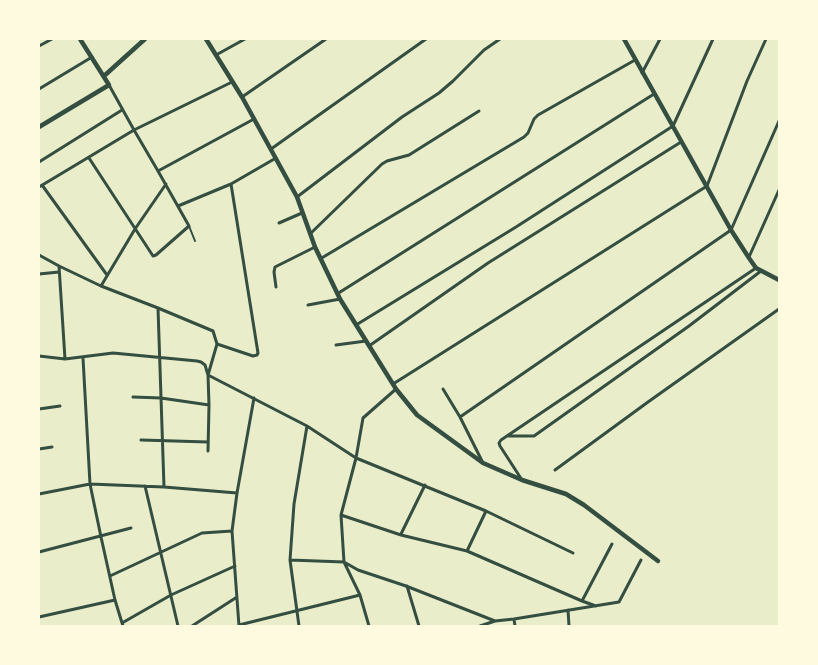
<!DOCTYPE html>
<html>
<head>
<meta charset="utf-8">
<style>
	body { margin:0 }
	#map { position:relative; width:818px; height:665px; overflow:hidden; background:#e9edc9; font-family:Manrope,sans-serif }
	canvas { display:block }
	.frame { position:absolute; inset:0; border:40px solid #fefae0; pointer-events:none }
</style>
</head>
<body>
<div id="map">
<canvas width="818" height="665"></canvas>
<div class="frame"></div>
</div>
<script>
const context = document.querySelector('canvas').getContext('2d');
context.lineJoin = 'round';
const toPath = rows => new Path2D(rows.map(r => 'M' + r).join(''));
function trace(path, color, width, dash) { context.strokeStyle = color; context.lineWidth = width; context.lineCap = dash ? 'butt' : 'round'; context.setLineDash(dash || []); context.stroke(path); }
trace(toPath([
	[189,226,195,241]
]), '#344e41', 2);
trace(toPath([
	[39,46,52,39],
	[216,55,245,39],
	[642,73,660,39],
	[39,89,92,57],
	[242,97,326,39],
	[271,149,426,39],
	[89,158,153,256,156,255,189,226,158,171,134,130,109,85],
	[39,162,122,110],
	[158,171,254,119],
	[42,185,107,275],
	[39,187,134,130,232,82],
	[297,197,402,117,439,93,453,81,484,50,500,39],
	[178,206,231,184,276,158],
	[279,223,302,213],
	[310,234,382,164,387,161,409,155,479,111],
	[39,255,59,266,101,286,158,308,213,331,217,344,208,375,209,405,208,451],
	[749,257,779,190],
	[320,259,524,137,528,133,534,119,538,115,635,60],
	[59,266,65,359],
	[39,274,59,272],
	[101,286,135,229,166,184],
	[276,287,274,272,275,267,315,247],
	[337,294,654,94],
	[308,305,340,299],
	[158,308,164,487],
	[356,325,516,227,673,126,713,39],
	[217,344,253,356,257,355,258,353,231,184],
	[336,345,366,341],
	[369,346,488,263,681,142],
	[39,356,65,359,113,353,197,361,201,362,205,365,208,375],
	[83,358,90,484,101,537,115,600,123,626],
	[208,375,307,426,356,458,486,511,573,553],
	[393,384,707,186,747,81,766,39],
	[443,389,460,417,482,461],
	[133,397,161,398,209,405],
	[39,409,60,406],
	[460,417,731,230,779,121],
	[507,436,534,436,689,326,761,271],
	[141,440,208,442],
	[39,449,52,447],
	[555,470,648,402,779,309],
	[522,480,500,446,499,443,501,440,756,268],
	[145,486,178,626],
	[39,494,90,484,164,487,237,493],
	[341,515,401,535,467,551,582,601,596,606],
	[401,534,425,485],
	[467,551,486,511],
	[39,552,131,528],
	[290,560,344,562,358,570,406,586,495,621],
	[110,576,202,533,232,531],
	[407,586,419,626],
	[582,601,612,544],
	[568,610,569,626],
	[39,617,115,600],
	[514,619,515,626],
	[122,623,171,595,235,566],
	[239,625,360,595],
	[192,626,237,597],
	[239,626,232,531,237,493,254,398],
	[299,626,290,560,294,504,307,426],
	[369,626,360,595,344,562,341,515,356,458,363,418,396,389],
	[480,626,495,621,514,619,619,602,641,560]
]), '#344e41', 3);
trace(toPath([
	[206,39,242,97,297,197,315,247,340,299,396,389,417,415,483,463,522,480,566,494,584,505,658,561],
	[104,76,145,39],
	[39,127,109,85,80,39]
]), '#344e41', 4.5);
trace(toPath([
	[624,39,731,230,749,258,756,268,779,280]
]), '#344e41', 4.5);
</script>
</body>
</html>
